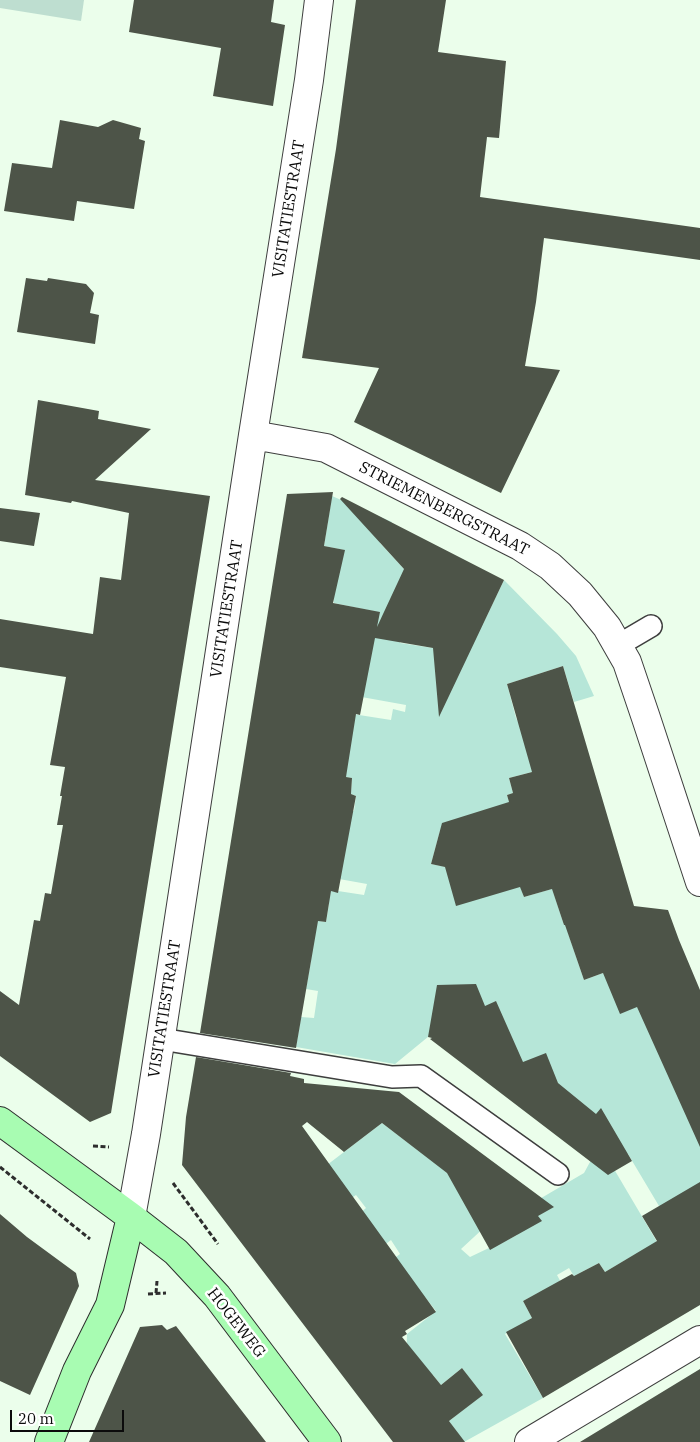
<!DOCTYPE html>
<html>
<head>
<meta charset="utf-8">
<style>
	body { margin:0 }
	#map { position:relative; width:700px; height:1442px; overflow:hidden; background:#ebfeeb; font-family:"IBM Plex Serif",serif }
	canvas { display:block }
	.scale { position:absolute; left:10px; top:1410px; width:114px; height:22px; box-sizing:border-box; border:2px solid #0b0b0b; border-top:0; padding-left:6px; font-size:15px; line-height:18px; white-space:nowrap; color:#0b0b0b; -webkit-text-stroke:4px #fff; paint-order:stroke }
</style>
</head>
<body>
<div id="map">
<canvas width="700" height="1442"></canvas>
<div class="scale">20 m</div>
</div>
<script>
const context = document.querySelector('canvas').getContext('2d');
context.lineJoin = 'round';
function fill(path, color) { context.fillStyle = color; context.fill(path, 'evenodd'); }
const toPath = rows => new Path2D(rows.map(r => 'M' + r).join(''));
function trace(path, color, width, dash) { context.strokeStyle = color; context.lineWidth = width; context.lineCap = dash ? 'butt' : 'round'; context.setLineDash(dash || []); context.stroke(path); }
function drawText(font, color, halo, rows, align = 'center') {
  context.font = font + ' "IBM Plex Serif",serif'; context.lineWidth = 5; context.setLineDash([]); context.textBaseline = 'middle'; context.strokeStyle = halo; context.fillStyle = color; for (const [text, x, y, turn = 0] of rows) {
    context.save(); context.translate(x, y); context.rotate((+turn || 0) * Math.PI / 180); context.textAlign = isNaN(turn) ? turn : align; if (halo) context.strokeText(text, 0, 0); context.fillText(text, 0, 0); context.restore();
  }
}
fill(toPath([
	[332,496,392,522,380,543,404,569,400,643,433,648,466,616,483,624,504,580,557,634,576,656,594,696,574,702,563,666,507,684,516,718,543,769,509,778,513,793,507,795,516,826,513,865,524,897,555,888,553,891,564,925,611,912,568,933,584,980,603,973,646,1003,700,1127,700,1221,659,1206,628,1154,611,1164,660,1247,634,1255,605,1272,599,1263,574,1276,569,1268,557,1275,565,1290,540,1292,523,1301,532,1318,505,1334,543,1398,464,1442,449,1421,482,1395,462,1368,441,1385,433,1375,415,1386,406,1374,407,1334,436,1311,425,1297,395,1320,367,1279,400,1254,391,1240,358,1265,353,1219,366,1208,356,1195,324,1218,327,1165,382,1123,453,1177,487,1225,461,1249,470,1257,491,1247,496,1246,517,1235,531,1204,584,1173,608,1129,456,1014,395,1064,296,1047,301,1017,314,1018,318,991,306,989,311,961,300,959,306,919,326,922,329,904,314,888,338,892,338,891,364,895,367,884,278,868,325,806,354,811,356,796,351,794,352,778,314,773,308,707,391,720,393,709,405,712,406,705,356,696,372,611,334,603,329,568,344,550,324,546],
	[440,831,445,832,446,867,431,864]
]), '#b6e6d8');
fill(toPath([
	[0,0,84,0,81,21,0,8]
]), '#beded0');
fill(toPath([
	[134,0,274,0,271,22,285,25,273,106,213,96,221,48,129,32],
	[356,0,446,0,438,52,506,61,499,138,487,137,480,197,700,228,700,260,544,238,536,302,525,366,560,370,501,493,354,422,379,368,302,358,336,149],
	[60,120,98,127,113,120,141,128,139,139,145,141,134,209,77,201,74,221,4,211,12,163,52,168],
	[26,278,47,281,48,278,86,284,94,293,90,313,99,315,95,344,17,332],
	[38,400,99,411,98,419,151,429,95,480,210,496,111,1113,90,1122,0,1056,0,991,19,1005,34,920,40,921,45,893,51,894,63,825,57,825,62,796,60,796,65,767,50,765,66,677,0,667,0,619,93,634,100,577,121,580,129,513,72,501,71,503,25,495],
	[333,492,324,546,345,550,333,603,380,612,377,627,404,569,340,499,342,497,504,580,439,717,433,648,375,638,360,715,356,714,346,777,352,778,351,794,356,796,338,893,331,891,326,922,318,921,296,1048,200,1033,287,494],
	[0,508,40,513,34,546,0,541],
	[563,666,634,906,668,910,679,940,700,990,700,1147,637,1007,620,1014,603,973,584,980,565,925,564,925,552,889,524,897,520,887,456,906,445,867,431,864,442,823,509,802,507,795,513,793,509,778,532,772,507,684],
	[476,984,485,1006,496,1001,523,1062,546,1053,558,1083,596,1114,601,1108,632,1161,608,1175,430,1039,432,1038,428,1037,437,985],
	[196,1057,291,1073,290,1076,304,1079,304,1083,399,1092,554,1207,538,1216,542,1221,490,1250,447,1173,382,1123,344,1152,307,1122,302,1126,436,1312,405,1331,407,1334,402,1337,441,1385,462,1368,483,1395,449,1421,465,1442,393,1442,182,1165,186,1117],
	[700,1182,700,1305,543,1398,506,1332,532,1318,523,1301,572,1274,574,1276,599,1263,605,1272,657,1241,642,1216],
	[0,1214,27,1237,76,1273,79,1286,30,1395,0,1381],
	[162,1325,167,1330,176,1326,266,1442,89,1442,140,1327],
	[700,1369,700,1442,580,1442]
]), '#4d5448');
const lane = toPath([
	[617,646,651,626],
	[161,1039,392,1077,421,1076,558,1174]
]);
const street = toPath([
	[253,435,326,448,520,546,550,566,580,594,607,627,627,662,646,718,700,882],
	[131,1217,146,1134,253,435,309,80,319,0],
	[529,1442,700,1340]
]);
const secondary = toPath([
	[0,1121,131,1217,176,1252,217,1296,327,1442],
	[49,1442,77,1371,110,1305,131,1217]
]);
trace(lane, '#3e3e3e', 24);
trace(street, '#3e3e3e', 30);
trace(secondary, '#2d2d2d', 30);
trace(toPath([
	[93,1146,109,1147],
	[0,1167,90,1239],
	[173,1183,218,1244],
	[156,1293,157,1281],
	[148,1294,166,1293]
]), '#2d2d2d', 3, [5, 2.5]);
trace(lane, '#fff', 21);
trace(street, '#fff', 28);
trace(secondary, '#a8fcb2', 28);
drawText('16px', '#0b0b0b', '#fff', [
	["VISITATIESTRAAT",289,209,-81],
	["STRIEMENBERGSTRAAT",444,509,27],
	["VISITATIESTRAAT",227,609,-81],
	["VISITATIESTRAAT",165,1009,-81],
	["HOGEWEG",236,1323,52]
]);
</script>
</body>
</html>
